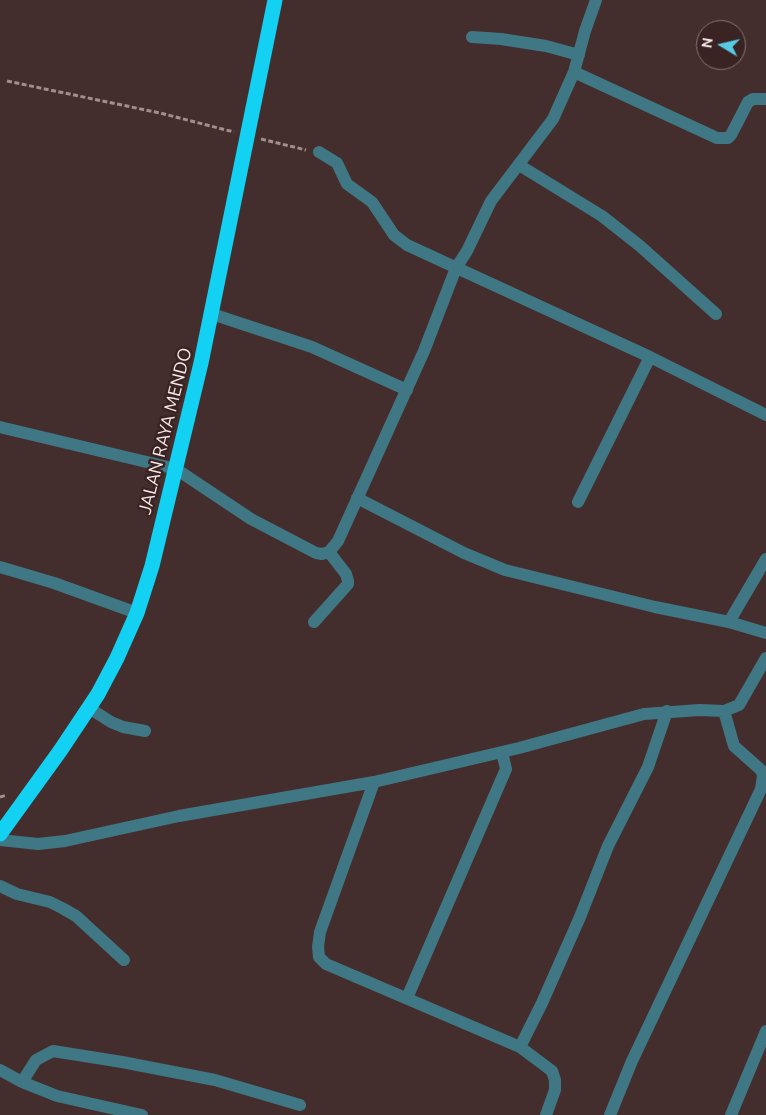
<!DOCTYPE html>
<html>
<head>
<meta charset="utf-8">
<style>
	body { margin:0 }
	#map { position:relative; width:766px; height:1115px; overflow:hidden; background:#442e2d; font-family:Ubuntu,sans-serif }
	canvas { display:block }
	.north { position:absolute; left:696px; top:20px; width:50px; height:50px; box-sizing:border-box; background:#392423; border:1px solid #857372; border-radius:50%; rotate:279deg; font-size:14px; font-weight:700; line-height:20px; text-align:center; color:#f8e9e8 }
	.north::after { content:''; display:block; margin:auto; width:18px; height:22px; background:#57c9e2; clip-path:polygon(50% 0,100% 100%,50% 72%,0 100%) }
</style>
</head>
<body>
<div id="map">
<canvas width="766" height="1115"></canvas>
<div class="north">N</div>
</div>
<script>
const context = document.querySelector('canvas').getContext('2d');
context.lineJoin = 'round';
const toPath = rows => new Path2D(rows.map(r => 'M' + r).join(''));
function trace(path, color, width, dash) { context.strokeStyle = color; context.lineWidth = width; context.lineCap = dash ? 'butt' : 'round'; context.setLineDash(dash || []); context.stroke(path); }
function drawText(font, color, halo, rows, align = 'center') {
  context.font = font + ' Ubuntu,sans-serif'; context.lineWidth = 5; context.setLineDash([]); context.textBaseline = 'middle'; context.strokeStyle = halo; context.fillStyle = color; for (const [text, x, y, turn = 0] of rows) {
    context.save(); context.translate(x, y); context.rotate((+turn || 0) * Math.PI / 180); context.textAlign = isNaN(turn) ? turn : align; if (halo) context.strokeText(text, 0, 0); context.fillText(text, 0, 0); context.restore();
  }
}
trace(toPath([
	[7,81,160,113,234,132],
	[261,139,306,150],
	[0,797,7,795]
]), '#a18f8e', 3, [5, 2.5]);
trace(toPath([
	[472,37,501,39,546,46,579,55],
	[574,72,717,138,728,138,731,135,748,102,753,99,766,99],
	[319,152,337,163,347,184,372,202,394,235,407,245,650,357,766,415],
	[519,165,602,216,640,246,716,314],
	[212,314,312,347,407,390],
	[0,427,176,469,251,519,316,553,322,554,329,552,338,541,424,351,456,268,467,251,491,201,553,119,574,72,585,31,596,0],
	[357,498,464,553,505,570,655,607,729,622],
	[578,502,650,357],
	[766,559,729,622,766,633],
	[0,567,54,583,137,613],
	[314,622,348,584,348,581,346,574,329,552],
	[89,708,111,722,123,727,145,731],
	[374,782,320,932,318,947,319,957,326,964,520,1047,552,1071,555,1080,555,1090,546,1115],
	[0,840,38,844,65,841,179,816,374,782,519,748,644,714,699,710,724,711,739,705,766,658],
	[0,886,17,894,50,902,62,908,76,916,124,960],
	[407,998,506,769,502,752],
	[520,1047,542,1003,580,917,608,846,648,767,667,711],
	[0,1070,22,1082,57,1096,142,1115],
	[22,1082,36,1060,53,1051,122,1062,215,1080,300,1105],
	[610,1115,632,1061,761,789,763,775,761,770,734,746,724,711],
	[731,1115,766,1031]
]), '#3f7784', 12);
trace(toPath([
	[0,834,60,751,98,694,117,658,137,613,152,566,201,363,275,0]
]), '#12d1f2', 15);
drawText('18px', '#f8e9e8', '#392423', [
	["JALAN RAYA MENDO",165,431,-76]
]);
</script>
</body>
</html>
